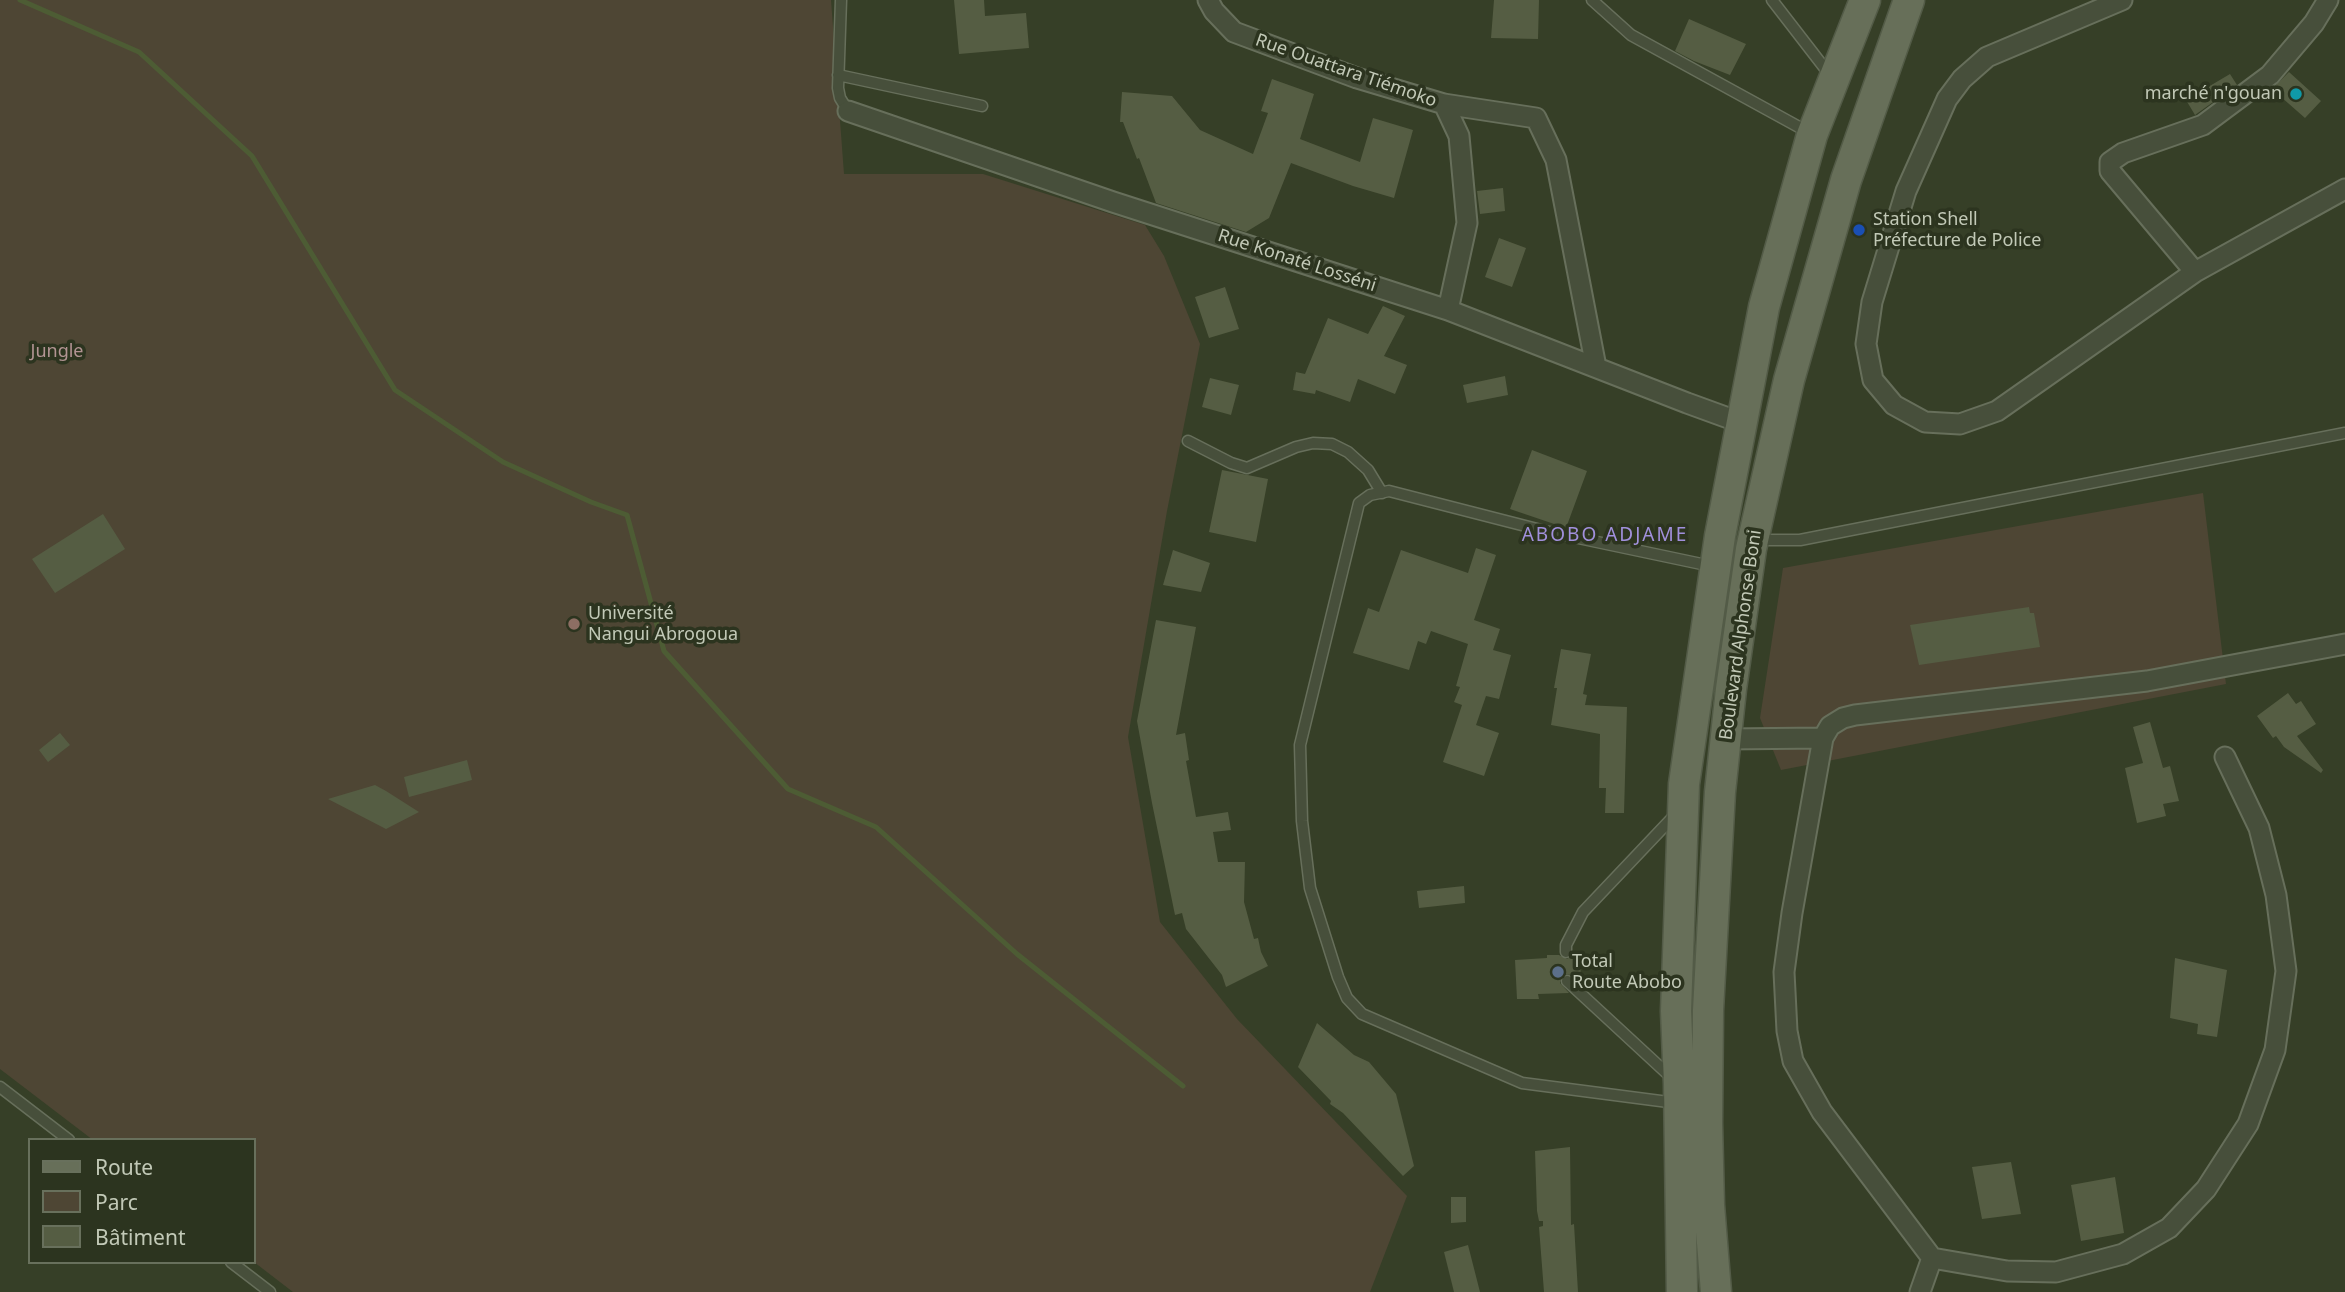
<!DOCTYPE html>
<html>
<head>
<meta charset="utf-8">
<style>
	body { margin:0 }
	#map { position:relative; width:2345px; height:1292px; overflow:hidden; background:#363f27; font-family:"Noto Sans",sans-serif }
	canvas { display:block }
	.legend { position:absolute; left:28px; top:1138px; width:228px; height:126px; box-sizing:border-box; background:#2c341f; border:2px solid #68705c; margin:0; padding:9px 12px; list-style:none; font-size:21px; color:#c2c9b7 }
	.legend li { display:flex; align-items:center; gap:14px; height:35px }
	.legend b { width:35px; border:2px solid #68705c }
</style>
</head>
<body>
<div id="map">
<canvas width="2345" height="1292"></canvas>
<ul class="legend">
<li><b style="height:9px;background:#676f59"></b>Route</li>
<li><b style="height:19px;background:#4e4634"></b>Parc</li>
<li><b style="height:19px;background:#555d43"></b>Bâtiment</li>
</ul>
</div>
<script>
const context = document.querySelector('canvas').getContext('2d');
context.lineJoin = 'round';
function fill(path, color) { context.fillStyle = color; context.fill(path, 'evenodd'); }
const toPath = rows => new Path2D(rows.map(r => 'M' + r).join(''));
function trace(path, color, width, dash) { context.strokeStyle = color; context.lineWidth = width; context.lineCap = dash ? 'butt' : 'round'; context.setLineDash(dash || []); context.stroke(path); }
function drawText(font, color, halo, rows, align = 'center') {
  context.font = font + ' "Noto Sans",sans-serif'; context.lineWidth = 7; context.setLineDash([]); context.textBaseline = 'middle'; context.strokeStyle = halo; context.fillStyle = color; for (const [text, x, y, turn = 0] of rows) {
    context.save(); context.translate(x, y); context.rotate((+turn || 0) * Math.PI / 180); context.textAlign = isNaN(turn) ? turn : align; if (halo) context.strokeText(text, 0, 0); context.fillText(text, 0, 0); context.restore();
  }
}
fill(toPath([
	[0,0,831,0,844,174,983,174,1145,225,1164,256,1200,344,1167,511,1128,737,1160,922,1237,1019,1407,1196,1370,1292,293,1292,254,1262,254,1140,93,1140,0,1069],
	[2203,493,2226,684,1781,770,1760,718,1783,568]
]), '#4e4634');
trace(toPath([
	[20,0,139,52,252,156,395,390,503,462,591,502,627,515,664,651,788,789,876,827,1017,954,1183,1086]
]), '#4d5c34', 5);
fill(toPath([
	[954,0,984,0,985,16,1026,13,1029,48,959,54],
	[1494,0,1539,0,1538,39,1491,38],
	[1689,19,1746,44,1730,75,1694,61,1675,51],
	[2289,72,2321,101,2305,118,2272,89],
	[2230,74,2237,85,2195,115,2186,100],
	[1272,79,1314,94,1300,139,1360,162,1373,118,1413,130,1394,198,1353,186,1291,163,1269,218,1246,232,1156,203,1139,158,1137,159,1123,122,1120,122,1122,92,1172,96,1200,130,1253,154,1268,113,1261,111],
	[1503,188,1505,211,1480,214,1477,191],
	[1499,238,1526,248,1512,287,1485,277],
	[1225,287,1239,329,1209,338,1195,297],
	[1383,306,1405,316,1384,356,1407,365,1395,394,1358,379,1350,402,1316,390,1315,394,1293,390,1296,372,1305,374,1328,318,1368,334],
	[1505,376,1508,395,1467,403,1463,385],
	[1210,378,1239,385,1231,415,1202,407],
	[1532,450,1587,471,1566,528,1510,509],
	[1222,470,1268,479,1256,542,1209,532],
	[103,514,125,549,55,593,32,559],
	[1476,548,1496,555,1474,620,1500,629,1493,650,1511,655,1499,699,1486,696,1476,725,1499,733,1484,776,1443,762,1462,705,1454,702,1460,687,1456,686,1468,644,1431,631,1426,644,1418,641,1409,670,1353,653,1368,608,1379,612,1401,550,1468,573],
	[1173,550,1210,563,1201,592,1163,585],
	[2029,607,2030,613,2034,613,2040,647,1919,665,1910,625],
	[1156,620,1196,627,1176,735,1185,733,1189,760,1186,761,1196,817,1228,812,1231,830,1213,832,1218,862,1245,862,1244,902,1254,939,1258,938,1261,952,1268,966,1226,987,1222,975,1186,929,1182,913,1175,915,1152,803,1137,721],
	[1561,649,1591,654,1583,694,1587,695,1585,705,1627,707,1624,813,1605,813,1606,788,1599,788,1600,734,1551,725,1557,688,1554,688],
	[2288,693,2296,704,2301,701,2316,724,2297,736,2323,770,2321,773,2284,747,2276,736,2273,738,2257,716],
	[2150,722,2163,768,2170,766,2179,801,2163,804,2166,816,2137,823,2125,768,2143,763,2133,727],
	[60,733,70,745,48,762,39,750],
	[467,760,472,780,409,797,404,777],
	[375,785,386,791,419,812,386,829,328,799],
	[1464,886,1465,903,1419,908,1417,891],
	[1547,955,1559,955,1567,959,1573,955,1580,955,1581,983,1571,975,1565,974,1561,977,1560,983,1569,993,1538,994,1539,999,1517,999,1515,960,1547,958],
	[2175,958,2227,970,2217,1037,2197,1034,2198,1024,2170,1018],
	[1317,1023,1354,1055,1369,1062,1396,1094,1414,1166,1403,1176,1343,1113,1330,1104,1331,1101,1298,1067],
	[1570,1147,1571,1225,1574,1224,1578,1292,1544,1292,1539,1227,1543,1226,1543,1221,1539,1221,1537,1211,1535,1151],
	[2011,1162,2021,1214,1982,1219,1972,1167],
	[2115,1177,2124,1233,2081,1241,2071,1185],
	[1451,1197,1466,1197,1466,1222,1451,1223],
	[1468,1245,1480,1292,1454,1292,1444,1252]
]), '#555d43');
const service = toPath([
	[841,0,838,88,840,98,848,111],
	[1592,0,1631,35,1808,132],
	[1772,0,1830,75],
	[838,75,982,106],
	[1188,441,1231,463,1247,468,1296,447,1313,443,1332,444,1348,452,1368,470,1382,493],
	[1757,540,1800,540,2345,433],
	[1566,952,1566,945,1583,912,1675,815],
	[1567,981,1672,1078],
	[0,1087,69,1140],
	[1676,1103,1522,1083,1362,1014,1347,998,1338,977,1310,888,1302,821,1300,745,1359,503,1370,495,1389,491,1545,531,1711,566],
	[231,1262,270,1292]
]);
const minor = toPath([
	[1208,0,1214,11,1234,32,1357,78,1444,104,1536,118,1556,160,1596,367],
	[2122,0,1987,57,1962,79,1947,99,1906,191,1872,302,1866,344,1873,380,1894,405,1925,422,1960,424,1997,411,2195,272,2345,189],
	[1444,104,1459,136,1467,223,1448,310],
	[848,111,1113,202,1448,310,1687,403,1742,423],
	[2195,272,2110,171,2110,162,2123,153,2203,125,2270,75,2314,23,2328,0],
	[1725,739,1823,738],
	[2225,757,2259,828,2276,895,2286,971,2275,1050,2248,1124,2206,1189,2169,1228,2123,1254,2056,1272,2007,1271,1932,1258,1822,1112,1793,1061,1787,1031,1784,972,1792,913,1823,738,1830,726,1843,718,1855,715,2147,681,2345,644],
	[1920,1292,1932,1258]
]);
const primary = toPath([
	[1682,1292,1679,1084,1676,1011,1684,784,1720,536,1764,307,1812,135,1865,0],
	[1716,1292,1709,1205,1707,1123,1708,1010,1720,792,1731,689,1751,549,1789,380,1846,180,1909,0]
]);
trace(service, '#676f5b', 13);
trace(minor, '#676f5b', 23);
trace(primary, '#535b47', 33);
trace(service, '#474f3b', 10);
trace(minor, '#474f3b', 19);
trace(primary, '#676f59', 30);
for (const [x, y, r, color] of [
	[2296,94,7,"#0f9aa8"],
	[1859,230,7,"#1a4fb4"],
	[574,624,7,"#8d6e63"],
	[1558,972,7,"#5c6f8a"]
]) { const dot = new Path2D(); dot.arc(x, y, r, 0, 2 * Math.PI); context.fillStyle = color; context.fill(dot); trace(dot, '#2c341f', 2.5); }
drawText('18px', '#c2c9b7', '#2c341f', [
	["Rue Ouattara Tiémoko",1346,71,19],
	["Rue Konaté Losséni",1297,261,18],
	["Boulevard Alphonse Boni",1741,635,-82]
]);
drawText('18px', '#c2c9b7', '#2c341f', [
	["marché n'gouan",2282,94,"right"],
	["Station Shell",1873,220],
	["Préfecture de Police",1873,241],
	["Université",588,614],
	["Nangui Abrogoua",588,635],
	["Total",1572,962],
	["Route Abobo",1572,983]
], 'left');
drawText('18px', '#b29493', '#2c341f', [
	["Jungle",57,352]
]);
context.letterSpacing = '2px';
drawText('19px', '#a190dc', '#2c341f', [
	["ABOBO ADJAME",1605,536]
]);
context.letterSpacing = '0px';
</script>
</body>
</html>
